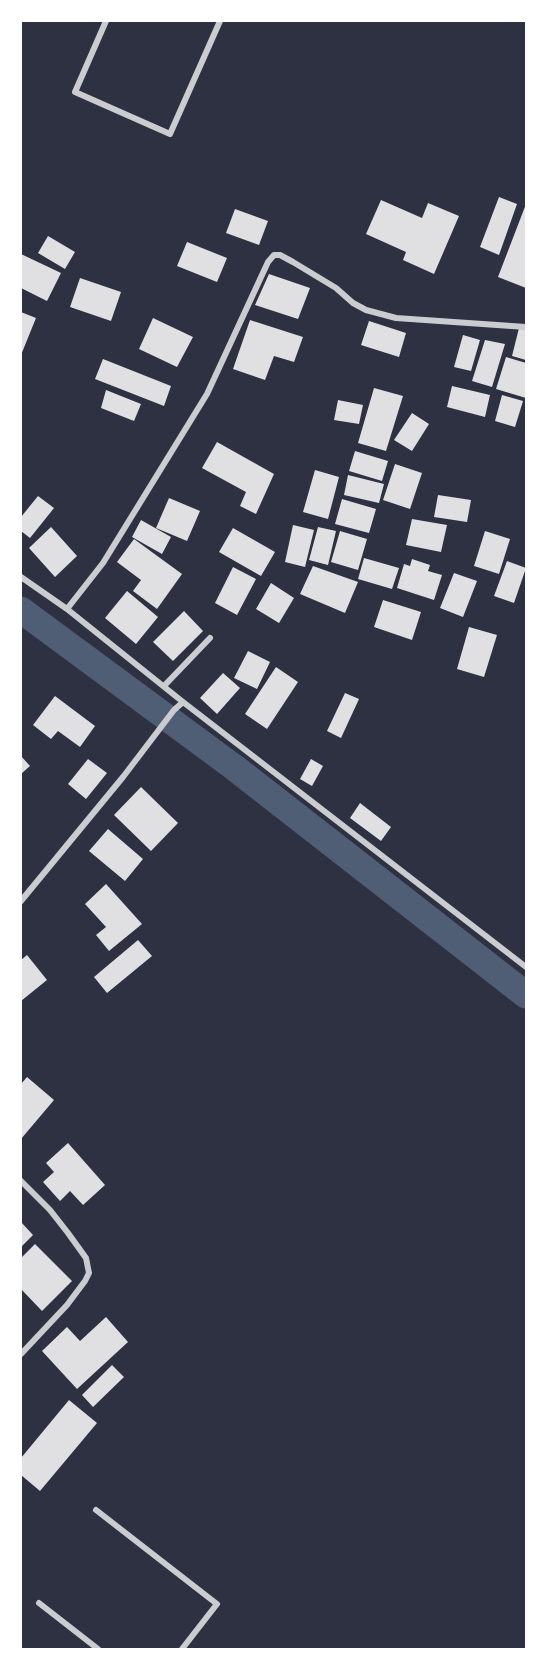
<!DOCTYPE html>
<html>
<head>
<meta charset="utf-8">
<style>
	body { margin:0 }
	#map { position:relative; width:547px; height:1670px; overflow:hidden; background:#2d3142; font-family:Figtree,sans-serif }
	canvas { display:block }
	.frame { position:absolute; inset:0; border:22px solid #fff; pointer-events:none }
</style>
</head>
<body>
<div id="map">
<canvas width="547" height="1670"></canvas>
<div class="frame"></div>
</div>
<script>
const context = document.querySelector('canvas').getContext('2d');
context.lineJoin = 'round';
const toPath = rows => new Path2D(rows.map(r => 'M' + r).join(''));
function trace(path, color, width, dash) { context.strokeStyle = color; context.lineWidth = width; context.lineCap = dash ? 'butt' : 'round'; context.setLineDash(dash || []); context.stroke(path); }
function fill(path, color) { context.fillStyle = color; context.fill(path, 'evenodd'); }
trace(toPath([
	[21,610,235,768,526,995]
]), '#4f5d75', 27);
fill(toPath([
	[499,197,517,204,499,255,480,247],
	[381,200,422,218,428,203,459,216,434,274,403,260,406,252,366,234],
	[526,204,526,288,498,277],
	[235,209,268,221,259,245,226,233],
	[48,236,75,252,65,269,38,253],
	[187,242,227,258,217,282,177,266],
	[21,254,61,273,47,301,21,288],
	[269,274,310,288,298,319,255,305],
	[80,278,121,292,111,321,70,307],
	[21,312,36,318,21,355],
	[153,318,193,337,177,367,139,349],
	[250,320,303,337,294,362,274,356,265,380,233,369],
	[369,321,406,333,399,357,361,345],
	[519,328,526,330,526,360,512,356],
	[463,335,480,340,471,371,454,367],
	[485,340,505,344,492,387,472,381],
	[506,357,526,363,526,398,496,389],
	[103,359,171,386,164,406,95,379],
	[452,386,490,395,485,417,447,407],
	[374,388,403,396,386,451,358,443],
	[106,390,141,404,134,421,101,408],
	[502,395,523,401,515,427,495,421],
	[338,400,363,405,359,424,334,420],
	[412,413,429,424,412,451,394,440],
	[217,442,274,474,256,514,240,506,246,492,202,468],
	[355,451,388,461,382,481,349,471],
	[395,464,422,473,410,509,383,500],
	[315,470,339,477,328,519,303,512],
	[348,475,384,484,379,503,344,495],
	[438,495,471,500,467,522,434,517],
	[38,496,54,508,30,538,21,531,21,517],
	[169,498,200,511,187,541,156,528],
	[342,499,376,509,369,533,335,524],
	[412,519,447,525,441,552,406,545],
	[141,520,171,537,162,554,132,537],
	[293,525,314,530,305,567,285,562],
	[51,527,77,556,55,577,29,548],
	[318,527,336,531,328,565,309,560],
	[233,528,275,552,261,576,219,552],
	[340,531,367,539,358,570,331,562],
	[485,531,510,539,499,574,474,566],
	[134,539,182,574,157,609,133,591,141,580,117,562],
	[364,558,399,568,392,589,358,579],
	[412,559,430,565,428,571,442,575,434,600,397,588,404,564,410,566],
	[507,561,526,568,514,603,494,596],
	[313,566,358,582,345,613,300,594],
	[233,567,256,579,237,615,215,603],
	[454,573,477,581,463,617,440,608],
	[271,583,294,598,279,623,256,609],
	[127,591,158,617,136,644,105,618],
	[383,600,421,612,412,640,374,627],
	[184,611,203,631,173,661,153,642],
	[469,627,497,635,484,677,457,669],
	[248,651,270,662,257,689,234,678],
	[276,667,298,682,267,729,245,714],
	[223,673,240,688,217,714,200,698],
	[345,693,359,699,341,738,327,731],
	[55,696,95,726,80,747,58,731,51,739,33,725],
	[21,756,30,766,21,774],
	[88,759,107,773,86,799,68,784],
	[311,759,323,766,312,786,300,779],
	[141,787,178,823,151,851,114,815],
	[360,803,391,827,381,841,350,818],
	[108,829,143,859,125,881,89,851],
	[106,884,142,924,109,951,96,935,106,927,85,904],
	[138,940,152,956,107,993,94,977],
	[27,955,47,980,21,1001,21,960],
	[27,1077,54,1100,21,1139,21,1084],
	[68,1143,105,1185,83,1205,70,1191,60,1201,43,1182,54,1172,46,1163],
	[21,1222,33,1235,21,1247],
	[35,1244,72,1281,42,1311,21,1289,21,1258],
	[106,1317,128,1342,77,1389,42,1351,67,1327,80,1341],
	[112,1365,124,1377,93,1407,82,1395],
	[69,1400,97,1423,40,1491,21,1475,21,1458]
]), '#e0e0e3');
trace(toPath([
	[106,21,75,92,170,134,220,21],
	[21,577,67,609,183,702,526,967],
	[67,609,103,563,207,394,268,262,274,255,280,255,293,262,336,288,353,303,366,310,396,318,526,327],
	[164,686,210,638],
	[21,901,123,777,174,710,183,702],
	[21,1181,50,1210,68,1233,86,1258,89,1273,85,1281,67,1305,21,1354],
	[96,1510,217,1604,182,1649],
	[39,1603,98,1649]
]), '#caccd0', 6);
</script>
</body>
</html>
